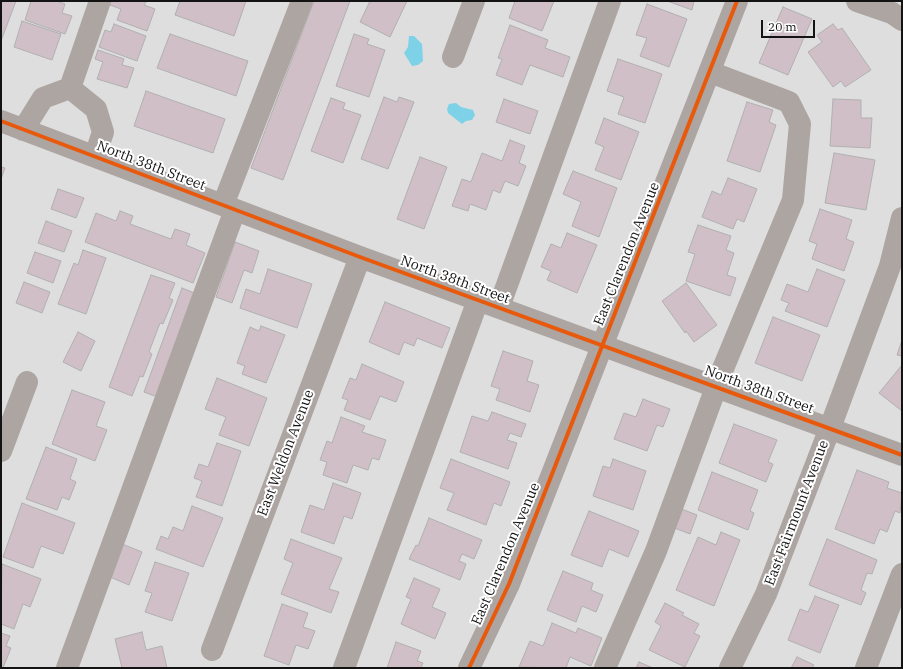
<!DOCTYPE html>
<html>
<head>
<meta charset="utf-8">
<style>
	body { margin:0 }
	#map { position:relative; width:903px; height:669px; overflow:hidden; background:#dedede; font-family:"IBM Plex Serif",serif }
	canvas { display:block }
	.frame { position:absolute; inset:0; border:2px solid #131314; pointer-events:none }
	.scale { position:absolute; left:761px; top:20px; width:54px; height:18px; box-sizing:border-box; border:2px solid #131314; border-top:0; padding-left:5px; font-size:12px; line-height:14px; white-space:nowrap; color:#131314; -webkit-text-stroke:3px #fff; paint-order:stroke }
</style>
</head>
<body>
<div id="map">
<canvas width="903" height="669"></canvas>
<div class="frame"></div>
<div class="scale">20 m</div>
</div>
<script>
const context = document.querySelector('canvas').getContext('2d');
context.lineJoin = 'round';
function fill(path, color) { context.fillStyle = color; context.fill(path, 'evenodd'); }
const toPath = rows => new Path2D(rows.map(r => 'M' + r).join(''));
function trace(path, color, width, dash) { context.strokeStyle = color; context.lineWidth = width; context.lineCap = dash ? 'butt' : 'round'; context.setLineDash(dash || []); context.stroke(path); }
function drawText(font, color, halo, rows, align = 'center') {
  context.font = font + ' "IBM Plex Serif",serif'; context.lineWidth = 4; context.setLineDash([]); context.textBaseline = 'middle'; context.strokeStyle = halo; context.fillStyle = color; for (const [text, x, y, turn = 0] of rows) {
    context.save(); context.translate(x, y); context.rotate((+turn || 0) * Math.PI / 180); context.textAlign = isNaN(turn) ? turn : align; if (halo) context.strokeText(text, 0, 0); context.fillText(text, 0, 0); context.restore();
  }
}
fill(toPath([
	[409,36,414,36,422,44,423,61,418,65,412,66,404,53,408,47],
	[456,103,461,107,473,110,475,115,472,120,466,121,462,124,448,113,447,109,449,104]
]), '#7dd2e8');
const building = toPath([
	[1,1,16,1,1,41,1,1],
	[31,1,57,1,65,4,62,13,72,16,65,34,25,20,31,1],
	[111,1,144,1,146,2,144,5,155,9,147,31,117,20,121,9,110,5,111,1],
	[180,1,246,1,234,36,175,15,180,1],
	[314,1,350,1,283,180,251,168,314,1],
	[370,1,407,1,390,37,360,22,370,1],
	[515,1,554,1,542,31,509,18,515,1],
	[667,1,694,1,692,10,667,1],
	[647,4,687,19,669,67,640,56,647,38,636,35,647,4],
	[783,7,812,19,788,75,759,63,783,7],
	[22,21,61,34,52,60,14,47,22,21],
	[114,24,146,36,137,61,99,47,105,30,111,32,114,24],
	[833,24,838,30,842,28,871,70,845,87,841,81,833,87,808,52,822,42,817,35,833,24],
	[510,25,548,40,545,48,570,57,563,77,530,65,522,85,496,75,502,59,498,58,510,25],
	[170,34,248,61,236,96,157,68,170,34],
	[354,34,369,39,367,44,385,50,369,97,336,86,354,34],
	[98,50,124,59,122,65,134,68,127,88,97,79,103,62,95,59,98,50],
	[618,59,662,74,645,123,618,114,624,97,607,91,618,59],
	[146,91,225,119,213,153,134,126,146,91],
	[384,97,397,102,399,97,414,102,388,169,361,159,384,97],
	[331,98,345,103,343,109,361,115,343,163,311,151,331,98],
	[504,99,538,111,530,134,496,122,504,99],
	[833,99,861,100,861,118,872,118,870,148,830,146,833,99],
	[747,102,773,110,769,122,776,125,760,172,727,161,747,102],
	[604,118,639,132,621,180,595,170,604,147,595,143,604,118],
	[510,140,525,146,519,163,526,166,518,186,505,181,500,193,493,190,486,210,470,204,468,211,452,206,462,179,471,182,482,153,502,161,510,140],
	[834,153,875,160,866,210,825,203,834,153],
	[420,157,447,167,424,229,397,219,420,157],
	[1,167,5,168,1,179,1,167],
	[573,171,617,188,599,237,572,226,581,202,563,194,573,171],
	[728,178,757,189,744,222,737,219,733,229,702,217,712,191,721,195,728,178],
	[58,189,84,198,76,218,51,209,58,189],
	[820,209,852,220,846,239,854,242,844,271,812,259,817,244,809,241,820,209],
	[120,211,133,216,130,224,171,239,175,229,190,234,186,245,205,253,193,283,85,242,96,213,116,221,120,211],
	[46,221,72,231,64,252,38,243,46,221],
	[698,225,731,236,726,250,734,253,727,275,736,278,730,296,686,281,695,254,688,252,698,225],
	[567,233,597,245,577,293,547,280,551,271,541,267,551,244,561,248,567,233],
	[235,242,259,251,252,273,244,270,232,303,216,297,235,242],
	[83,250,106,258,86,314,58,304,74,263,78,265,83,250],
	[35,252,61,261,53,283,27,273,35,252],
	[268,269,312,284,297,328,240,308,246,289,260,294,268,269],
	[817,269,845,280,827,327,785,311,789,303,781,300,787,284,808,292,817,269],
	[151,275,175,283,169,298,173,300,163,324,160,323,149,352,152,354,143,377,140,376,132,396,109,387,151,275],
	[24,282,50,292,42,313,16,303,24,282],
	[686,283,717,325,694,342,686,331,685,333,662,301,686,283],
	[182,288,197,294,160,398,144,392,182,288],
	[385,302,450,328,442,348,417,338,414,346,404,342,399,355,369,342,385,302],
	[773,317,820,335,802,381,755,363,773,317],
	[261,326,285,335,266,383,242,374,245,366,237,363,250,327,259,331,261,326],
	[78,332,95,341,81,371,63,362,78,332],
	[902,340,902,356,897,355,902,340],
	[503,351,533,361,527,381,539,385,530,412,496,400,500,389,491,386,503,351],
	[362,364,404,382,396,402,380,396,370,420,344,410,348,400,342,398,350,378,356,380,362,364],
	[902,365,902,411,879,393,902,365],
	[217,378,267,398,249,446,219,435,226,417,205,409,217,378],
	[72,390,105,402,96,426,107,430,95,461,52,444,72,390],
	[643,399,670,409,663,427,657,425,647,451,614,439,624,413,636,417,643,399],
	[492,412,526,424,521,437,510,433,507,440,517,443,508,469,460,452,472,416,488,421,492,412],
	[341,417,365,426,362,432,386,440,379,460,372,458,368,470,353,465,347,483,323,475,327,462,320,460,327,441,332,443,341,417],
	[734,424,777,440,768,462,773,464,766,482,719,463,734,424],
	[217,443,241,451,222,506,196,497,202,481,194,478,199,464,208,467,217,443],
	[46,447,77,459,70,479,76,482,69,500,62,497,57,510,26,499,46,447],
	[451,459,510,482,501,506,494,503,486,525,447,510,454,493,440,488,451,459],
	[613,459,646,471,633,510,593,496,603,466,610,468,613,459],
	[857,470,889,482,887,488,902,493,900,513,895,511,887,532,880,529,874,544,835,529,857,470],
	[712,472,758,490,750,511,754,513,748,530,698,510,712,472],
	[333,483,361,493,352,519,344,516,334,544,301,532,310,505,324,510,333,483],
	[22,503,75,523,63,554,41,546,33,568,3,557,22,503],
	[192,506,223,518,203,567,156,549,161,536,168,539,173,527,183,531,192,506],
	[679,508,697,515,690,534,672,527,679,508],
	[589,511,639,531,628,557,609,549,602,567,571,555,589,511],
	[429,518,482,540,474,559,462,554,459,561,466,564,460,580,409,559,416,545,418,546,429,518],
	[721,532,740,540,714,606,676,590,698,537,716,545,721,532],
	[291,539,342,558,329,589,339,592,331,613,281,594,293,563,284,559,291,539],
	[827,539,877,560,872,574,867,573,861,590,866,593,861,605,809,585,827,539],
	[122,544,142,552,129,585,110,577,122,544],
	[155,562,189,573,172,621,145,612,152,593,145,591,155,562],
	[2,564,41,579,30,607,23,604,14,629,1,624,2,564],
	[563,571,593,583,591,590,603,595,596,612,582,606,576,622,547,610,563,571],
	[414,578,440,589,432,607,446,613,435,639,401,624,411,599,406,597,414,578],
	[815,596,839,605,820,653,788,640,800,609,808,612,815,596],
	[665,603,684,613,682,615,699,624,694,633,700,636,685,667,649,650,661,626,655,622,665,603],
	[282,604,308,613,303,627,315,631,308,649,296,645,289,665,264,656,282,604],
	[552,623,576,633,578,628,602,638,591,666,570,657,566,668,519,667,530,641,543,646,552,623],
	[142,632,146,650,162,646,167,668,122,668,115,639,142,632],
	[1,633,10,636,6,646,11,648,3,668,1,668,1,633],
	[396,642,421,651,417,661,423,663,421,668,387,668,396,642],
	[797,657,814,665,812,668,791,668,797,657],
	[639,662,653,668,636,668,639,662]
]);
fill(building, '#d0bfc6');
trace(building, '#b0b0b0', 1);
trace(toPath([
	[857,1,892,13,902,20],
	[453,57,474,1],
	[70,88,96,109,103,132,95,156],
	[1,121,360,257,902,455],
	[23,130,43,98,70,88,100,1],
	[223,205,302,1],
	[499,307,610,1],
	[1,451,27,382],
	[212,650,360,257],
	[67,668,235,210],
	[344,668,478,300],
	[469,668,509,584,737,1],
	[605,668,656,551,722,371,793,200,800,124,789,102,710,72],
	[730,668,766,594,830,428,890,266,902,218],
	[866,668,902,574]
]), '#ada5a2', 22);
trace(toPath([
	[1,121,360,257,902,455],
	[469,668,509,584,737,1]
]), '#e8590c', 4);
drawText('14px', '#131314', '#fff', [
	["North 38th Street",151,166,21],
	["East Clarendon Avenue",627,254,-68],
	["North 38th Street",455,280,20],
	["North 38th Street",759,390,20],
	["East Weldon Avenue",286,453,-69],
	["East Fairmount Avenue",797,513,-69],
	["East Clarendon Avenue",506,554,-67]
]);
</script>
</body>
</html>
